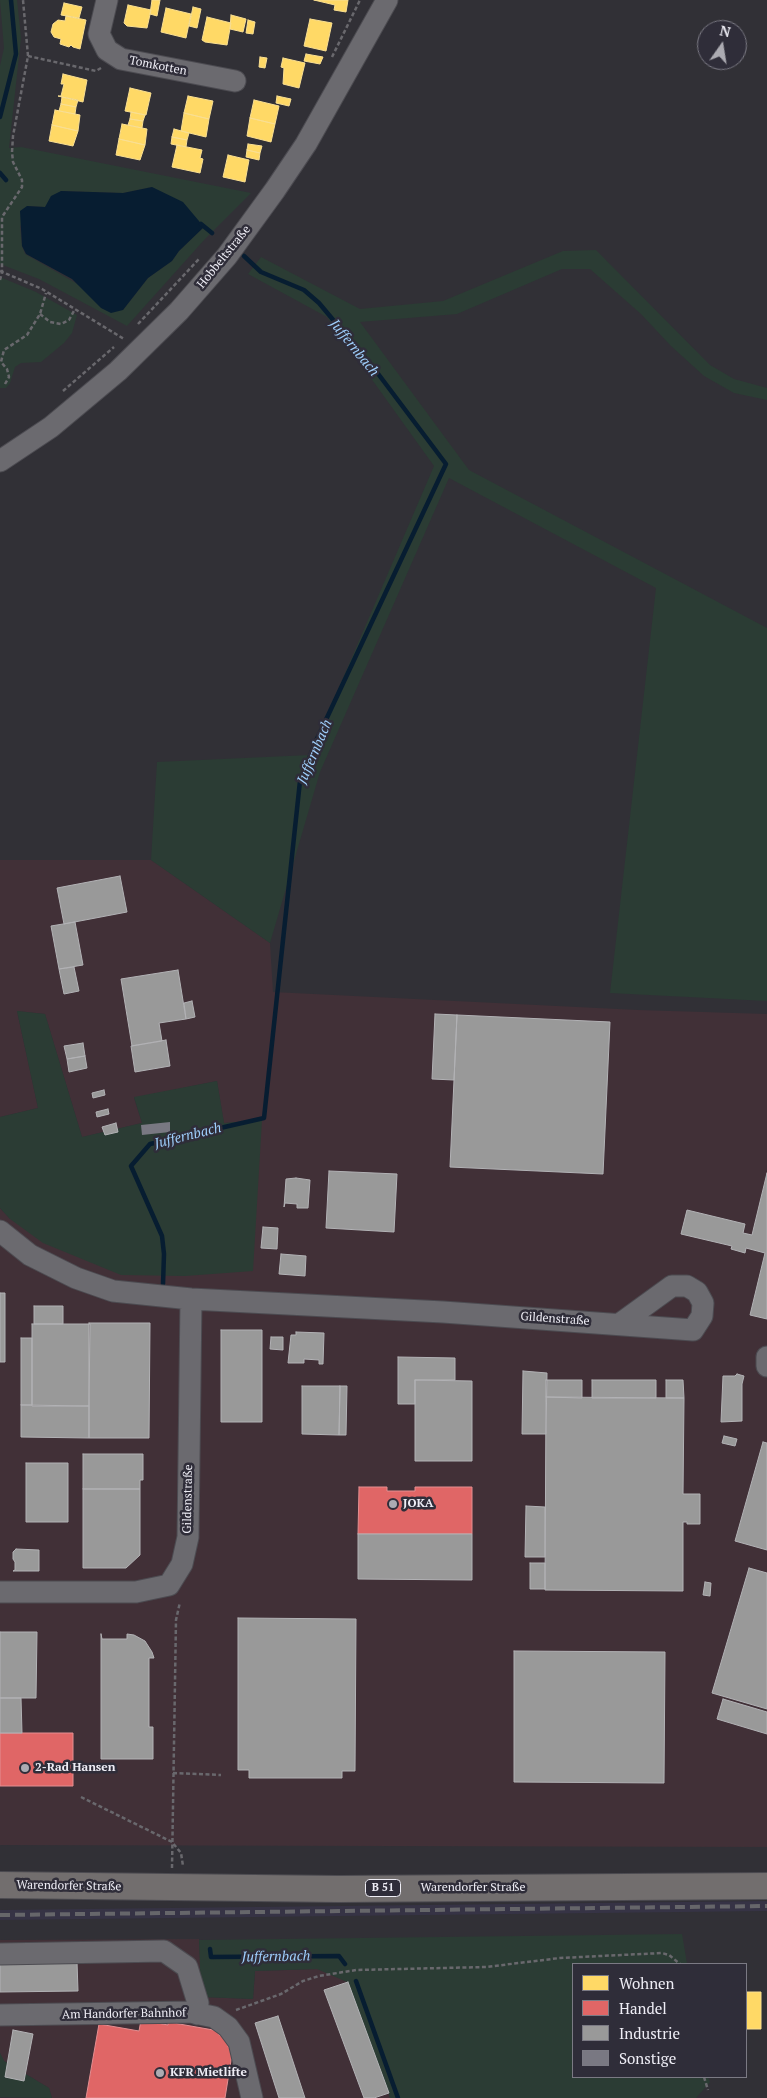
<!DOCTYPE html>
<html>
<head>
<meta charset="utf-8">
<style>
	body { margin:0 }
	#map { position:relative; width:767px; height:2098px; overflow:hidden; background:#313036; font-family:"PT Serif",serif }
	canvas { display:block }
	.legend { position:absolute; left:572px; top:1963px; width:175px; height:115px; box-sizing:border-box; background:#2f2d39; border:1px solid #7b7a84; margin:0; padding:6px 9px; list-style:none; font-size:15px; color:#eeedf5 }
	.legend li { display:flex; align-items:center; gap:10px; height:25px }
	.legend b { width:25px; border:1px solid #7b7a84 }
	.north { position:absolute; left:697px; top:20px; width:50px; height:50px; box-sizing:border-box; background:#2f2d39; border:1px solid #7b7a84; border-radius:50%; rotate:13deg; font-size:14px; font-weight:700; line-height:20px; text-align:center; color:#eeedf5 }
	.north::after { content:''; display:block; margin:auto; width:18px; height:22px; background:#acabb2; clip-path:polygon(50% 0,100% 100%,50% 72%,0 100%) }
</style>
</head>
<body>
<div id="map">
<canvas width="767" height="2098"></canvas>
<ul class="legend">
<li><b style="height:14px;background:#ffd966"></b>Wohnen</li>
<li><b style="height:14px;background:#e06666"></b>Handel</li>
<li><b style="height:14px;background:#999"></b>Industrie</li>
<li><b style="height:14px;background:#797882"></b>Sonstige</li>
</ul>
<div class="north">N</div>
</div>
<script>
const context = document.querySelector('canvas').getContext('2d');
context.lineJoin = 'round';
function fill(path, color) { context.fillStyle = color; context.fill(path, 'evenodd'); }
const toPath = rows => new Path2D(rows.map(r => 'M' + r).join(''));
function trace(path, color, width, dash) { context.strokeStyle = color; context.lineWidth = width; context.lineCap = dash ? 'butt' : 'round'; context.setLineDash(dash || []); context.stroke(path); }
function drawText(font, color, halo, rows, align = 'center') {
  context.font = font + ' "PT Serif",serif'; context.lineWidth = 5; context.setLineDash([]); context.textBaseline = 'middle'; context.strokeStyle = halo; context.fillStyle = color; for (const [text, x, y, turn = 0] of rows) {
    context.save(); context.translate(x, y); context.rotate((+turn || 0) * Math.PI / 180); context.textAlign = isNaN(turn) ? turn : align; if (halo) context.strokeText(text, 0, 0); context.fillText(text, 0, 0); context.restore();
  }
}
fill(toPath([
	[0,860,151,860,270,943,273,992,638,1010,767,1014,767,1847,0,1845,0,1208,10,1219,262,1120,224,1123,217,1081,134,1098,142,1123,82,1137,45,1014,17,1011,38,1108,0,1117],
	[199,1939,202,1997,253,1999,255,1971,318,1969,348,1982,390,2098,52,2098,49,2088,4,2061,0,2053,0,1940]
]), '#413037');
fill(toPath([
	[767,1901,767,1911,0,1920,0,1910]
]), '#363345');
fill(toPath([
	[0,0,17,0,21,38,9,148,21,147,251,193,205,239,127,326,39,279,0,264,0,66,4,48],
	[152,187,204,227,179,251,172,261,148,278,123,310,25,254,22,246,20,227,27,206,45,207,61,191,123,193],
	[596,250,710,365,734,379,767,388,767,400,734,393,704,376,671,346,641,314,590,269,562,269,457,314,360,322,469,470,767,628,767,1001,610,993,656,588,449,478,320,772,270,943,151,860,157,762,310,755,434,466,327,317,248,274,261,257,360,309,443,301,563,251],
	[0,277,36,292,77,315,72,333,64,343,41,362,21,363,15,367,10,383,6,388,0,388],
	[17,1011,45,1014,82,1137,142,1123,134,1097,217,1081,224,1123,262,1120,253,1271,185,1276,121,1275,43,1243,10,1219,0,1208,0,1117,38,1108],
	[682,1934,687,1964,573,1964,573,2077,708,2077,710,2082,696,2098,390,2098,347,1982,317,1969,255,1971,253,1999,201,1997,199,1940],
	[0,2053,4,2061,49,2088,52,2098,0,2097]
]), '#2b3c34');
fill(toPath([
	[152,187,183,202,204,227,179,251,172,261,148,278,123,310,111,313,101,308,72,279,26,254,22,246,20,211,27,206,45,207,51,196,61,191,123,193]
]), '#071d31');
const homes = toPath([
	[152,0,160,0,157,16,150,14,152,0],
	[314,0,348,0,346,12,334,10,335,5,314,0],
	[64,3,82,7,79,18,61,15,64,3],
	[128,5,151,10,147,28,127,26,124,23,128,5],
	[193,7,201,9,197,28,189,26,193,7],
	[166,8,191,14,186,38,161,32,166,8],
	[231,15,246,19,243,32,230,29,231,15],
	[66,16,86,20,80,49,73,47,71,45,69,47,60,44,61,39,54,37,51,32,53,24,58,20,65,21,66,16],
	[207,17,231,23,227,45,205,42,202,40,207,17],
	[310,19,332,23,326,51,304,46,310,19],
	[248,20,255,22,253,34,246,33,248,20],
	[306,54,323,57,320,64,304,61,306,54],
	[260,57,267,58,265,68,259,67,260,57],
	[283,58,305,63,299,88,283,84,284,68,281,67,283,58],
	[63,74,87,80,83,102,58,96,61,96,64,84,61,84,63,74],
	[130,88,151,93,146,115,125,111,130,88],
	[188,96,213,101,209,119,184,113,188,96],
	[277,96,291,99,289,106,276,103,277,96],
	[62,97,78,100,76,107,61,104,62,97],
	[254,100,279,106,275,124,250,118,254,100],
	[61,104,76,107,75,114,59,111,61,104],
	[55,110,80,115,78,131,52,125,55,110],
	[131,112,145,115,143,121,130,119,131,112],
	[184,113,209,119,206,137,181,131,184,113],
	[250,118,275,124,271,142,247,136,250,118],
	[130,119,143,121,142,128,128,125,130,119],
	[122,124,147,129,145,145,119,139,122,124],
	[52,125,78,131,73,146,49,141,52,125],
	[174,129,189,133,187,140,172,137,174,129],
	[172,137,187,140,186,147,171,144,172,137],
	[119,139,145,145,140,160,116,155,119,139],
	[248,144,262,146,260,153,247,150,248,144],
	[177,145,202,150,200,158,203,159,200,173,172,167,177,145],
	[247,150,260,153,259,160,246,157,247,150],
	[228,155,249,160,245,182,223,177,228,155],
	[746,1992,761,1992,761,2029,746,2029,746,1992]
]);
fill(homes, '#ffd966');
trace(homes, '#fadf91', 1);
const shops = toPath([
	[359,1487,387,1487,387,1491,415,1491,415,1487,472,1487,472,1534,358,1534,359,1487],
	[0,1733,73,1733,73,1786,0,1786,0,1733],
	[141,2020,168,2025,168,2022,219,2031,219,2035,226,2036,229,2041,228,2047,233,2048,225,2098,86,2098,99,2024,139,2031,141,2020]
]);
fill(shops, '#e06666');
trace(shops, '#e48e91', 1);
const industry = toPath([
	[120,876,127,912,64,924,57,888,120,876],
	[75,922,83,965,59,969,51,926,75,922],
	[74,967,79,991,64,994,59,969,74,967],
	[178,970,186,1019,159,1023,162,1041,132,1046,121,979,178,970],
	[192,1001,195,1017,186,1019,184,1003,192,1001],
	[435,1014,457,1015,454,1080,432,1079,435,1014],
	[457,1015,610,1022,603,1174,450,1167,457,1015],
	[166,1040,170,1066,135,1072,131,1046,166,1040],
	[83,1043,85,1056,67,1059,64,1046,83,1043],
	[85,1056,87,1068,69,1072,67,1059,85,1056],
	[104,1090,105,1095,93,1098,92,1093,104,1090],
	[108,1109,109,1114,97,1117,96,1112,108,1109],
	[116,1123,118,1132,105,1135,102,1127,116,1123],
	[329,1171,397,1174,394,1232,326,1228,329,1171],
	[767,1173,767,1319,750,1315,765,1253,746,1248,745,1253,731,1249,732,1246,681,1234,687,1210,745,1224,743,1233,752,1235,767,1173],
	[296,1178,310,1180,308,1208,297,1208,297,1204,285,1203,284,1207,286,1179,296,1178],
	[263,1227,278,1228,277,1249,261,1248,263,1227],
	[281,1254,306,1256,305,1276,279,1274,281,1254],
	[0,1293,5,1293,5,1362,0,1362,0,1293],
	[34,1306,63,1306,63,1324,34,1324,34,1306],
	[89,1323,150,1323,149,1438,89,1438,89,1323],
	[32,1324,90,1324,89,1406,32,1406,32,1324],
	[221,1330,262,1330,262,1422,221,1422,221,1330],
	[296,1332,324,1333,323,1364,319,1364,319,1360,304,1359,304,1363,288,1363,291,1335,296,1335,296,1332],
	[271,1337,283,1337,283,1350,270,1349,271,1337],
	[21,1338,32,1338,32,1405,21,1405,21,1338],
	[398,1357,455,1358,455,1380,415,1380,415,1404,398,1404,398,1357],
	[523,1371,547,1373,546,1434,522,1434,523,1371],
	[737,1374,744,1376,742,1384,742,1421,721,1422,723,1376,735,1376,737,1374],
	[415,1380,472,1381,472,1461,415,1461,415,1380],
	[546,1380,582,1380,582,1398,546,1397,546,1380],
	[592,1380,656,1380,656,1398,592,1398,592,1380],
	[666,1380,683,1380,684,1398,666,1398,666,1380],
	[302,1386,340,1386,339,1435,302,1434,302,1386],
	[340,1386,347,1386,346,1435,339,1435,340,1386],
	[546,1397,684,1398,683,1494,700,1494,700,1524,687,1524,687,1522,683,1522,683,1591,545,1590,546,1397],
	[21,1405,89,1406,89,1438,21,1437,21,1405],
	[724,1436,737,1439,735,1446,722,1443,724,1436],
	[763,1442,767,1443,767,1550,735,1541,763,1442],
	[83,1454,143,1454,143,1480,140,1480,140,1489,83,1489,83,1454],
	[26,1463,68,1463,68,1522,26,1522,26,1463],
	[83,1489,140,1489,140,1555,126,1568,83,1568,83,1489],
	[526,1506,545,1507,545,1557,525,1557,526,1506],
	[358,1534,472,1534,472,1580,358,1579,358,1534],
	[16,1549,39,1550,39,1571,13,1571,15,1570,15,1562,13,1559,13,1552,16,1549],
	[530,1563,545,1563,545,1589,530,1589,530,1563],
	[749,1568,767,1573,767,1709,712,1693,749,1568],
	[705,1582,711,1583,710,1596,703,1595,705,1582],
	[238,1618,356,1619,355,1771,342,1771,342,1778,249,1778,249,1770,238,1770,238,1618],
	[0,1632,37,1632,36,1698,0,1698,0,1632],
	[101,1634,102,1639,127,1639,127,1634,134,1635,145,1641,152,1652,154,1658,149,1658,149,1727,153,1727,153,1759,101,1759,101,1634],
	[514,1651,665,1652,664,1783,514,1782,514,1651],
	[0,1698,21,1698,22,1733,0,1733,0,1698],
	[723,1699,767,1712,767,1734,717,1719,723,1699],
	[77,1962,78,1991,0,1992,0,1964,77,1962],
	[348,1982,389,2093,374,2098,364,2098,324,1990,348,1982],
	[278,2016,305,2098,279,2098,255,2023,278,2016],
	[13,2030,33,2034,24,2081,5,2077,13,2030]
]);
fill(industry, '#999');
trace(industry, '#b2b2b5', 1);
trace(toPath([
	[0,117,16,54,11,0],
	[0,173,6,180],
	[201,224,212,233],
	[163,1284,164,1254,162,1236,131,1166,150,1144,264,1118,300,781,316,741,446,464,376,371,319,303,304,290,261,272,244,256],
	[210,1949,211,1957,339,1956,345,1964],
	[356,1981,398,2098]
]), '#071d31', 4.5);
fill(toPath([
	[170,1122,170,1132,142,1135,141,1125]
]), '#797882');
const minor = toPath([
	[107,0,99,34,107,50,121,59,235,81],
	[0,461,51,427,118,371,179,311,227,256,275,190,306,144,387,0],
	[0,1231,30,1255,76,1278,113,1291,191,1299,443,1312,693,1330,702,1316,703,1303,697,1292,687,1286,672,1286,621,1323],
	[767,1357,767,1366],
	[0,1592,136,1592,169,1585,182,1564,188,1537,191,1299],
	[0,1954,164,1951,187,1967,198,2003,197,2014],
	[0,2015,190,2012,214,2017,228,2027,239,2042,252,2098]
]);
const major = toPath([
	[0,1885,338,1889,767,1886]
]);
trace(minor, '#4c4b51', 23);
trace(major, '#4c4b51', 28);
trace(toPath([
	[28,56,96,71,101,68],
	[332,57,360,0],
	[0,271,42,289,124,339],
	[0,280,2,272,2,217,22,187,22,180,13,162,12,152,13,136,28,56,23,0],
	[40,314,50,322,61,324,69,320,75,309],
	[138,324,199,259],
	[5,384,9,377,7,369,1,362,4,350,27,335,40,314,46,293],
	[63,391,114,347],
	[173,1773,221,1775],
	[81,1797,172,1842,181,1853,183,1866],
	[172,1868,176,1620,180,1602],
	[236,2010,281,1994,303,1981,319,1976,356,1970,486,1967,560,1958,662,1953,669,1955,680,1964],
	[704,2077,708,2090]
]), '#69686d', 2.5, [4, 2.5]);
trace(minor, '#6b6a6f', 21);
trace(major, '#726e6e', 26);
trace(toPath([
	[0,1915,767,1906]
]), '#66666a', 4, [10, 5]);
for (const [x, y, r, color] of [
	[393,1504,5,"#acabb2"],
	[25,1768,5,"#acabb2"],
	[160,2073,5,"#acabb2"]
]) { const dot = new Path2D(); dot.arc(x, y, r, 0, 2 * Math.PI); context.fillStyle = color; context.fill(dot); trace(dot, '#2f2d39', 2); }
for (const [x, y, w] of [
	[383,1888,35]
]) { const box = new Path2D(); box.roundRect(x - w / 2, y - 8.5, w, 17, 4); context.fillStyle = '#2f2d39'; context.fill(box); trace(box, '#eeedf5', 1); }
drawText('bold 11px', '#eeedf5', null, [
	["B 51",383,1888]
]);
drawText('12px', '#eeedf5', '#2f2d39', [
	["Tomkotten",158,66,11],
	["Hobbeltstraße",224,257,-51],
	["Gildenstraße",555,1319,4],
	["Gildenstraße",188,1499,-89],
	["Warendorfer Straße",69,1886,1],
	["Warendorfer Straße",473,1888],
	["Am Handorfer Bahnhof",124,2014,-1]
]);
drawText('bold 12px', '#eeedf5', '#2f2d39', [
	["JOKA",403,1504],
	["2-Rad Hansen",35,1768],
	["KFR Mietlifte",170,2073]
], 'left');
drawText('italic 14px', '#9fcffd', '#2f2d39', [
	["Juffernbach",354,348,51],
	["Juffernbach",315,752,-67],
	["Juffernbach",188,1136,-14],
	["Juffernbach",276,1957,-1]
]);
</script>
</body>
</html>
